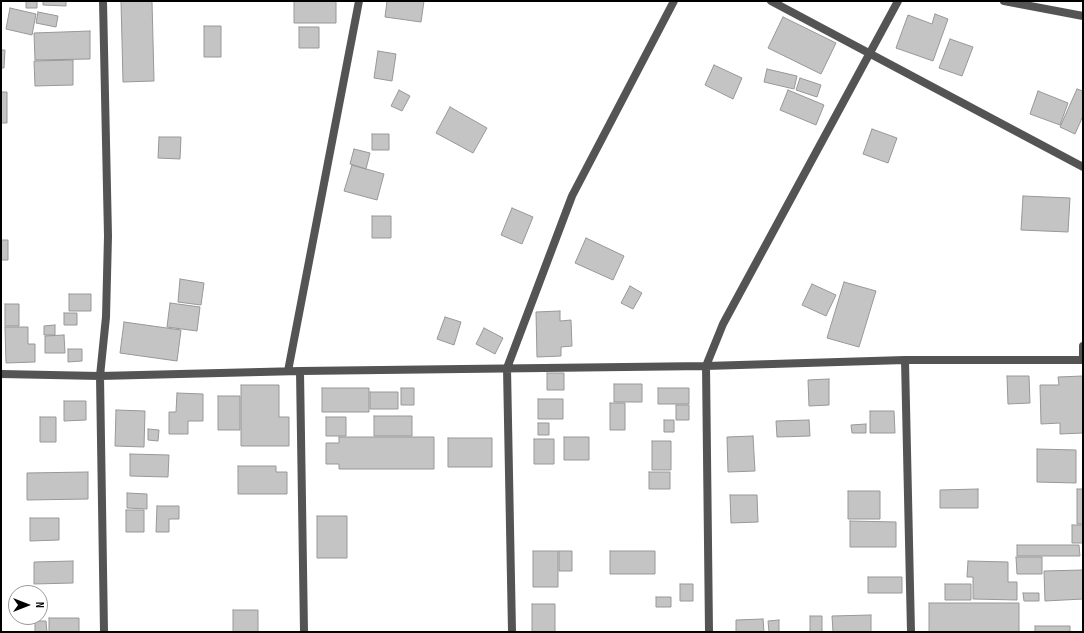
<!DOCTYPE html>
<html>
<head>
<meta charset="utf-8">
<style>
	body { margin:0 }
	#map { position:relative; width:1084px; height:633px; overflow:hidden; background:#fff; font-family:"Sofia Sans Condensed",sans-serif }
	canvas { display:block }
	.frame { position:absolute; inset:0; border:2px solid #000; pointer-events:none }
	.north { position:absolute; left:8px; top:585px; width:40px; height:40px; box-sizing:border-box; background:#fff; border:1px solid #999; border-radius:50%; rotate:90deg; font-size:11px; font-weight:700; line-height:16px; text-align:center; color:#000 }
	.north::after { content:''; display:block; margin:auto; width:14px; height:18px; background:#000; clip-path:polygon(50% 0,100% 100%,50% 72%,0 100%) }
</style>
</head>
<body>
<div id="map">
<canvas width="1084" height="633"></canvas>
<div class="frame"></div>
<div class="north">N</div>
</div>
<script>
const context = document.querySelector('canvas').getContext('2d');
context.lineJoin = 'round';
function fill(path, color) { context.fillStyle = color; context.fill(path, 'evenodd'); }
const toPath = rows => new Path2D(rows.map(r => 'M' + r).join(''));
function trace(path, color, width, dash) { context.strokeStyle = color; context.lineWidth = width; context.lineCap = dash ? 'butt' : 'round'; context.setLineDash(dash || []); context.stroke(path); }
const building = toPath([
	[26,1,37,1,37,8,26,8,26,1],
	[43,1,66,1,66,6,43,5,43,1],
	[121,1,152,1,154,81,123,82,121,1],
	[294,1,336,1,336,23,294,23,294,1],
	[387,1,424,1,421,22,385,17,387,1],
	[10,8,36,14,32,35,6,29,10,8],
	[38,12,58,16,56,27,36,23,38,12],
	[935,14,948,19,933,61,896,48,908,15,932,24,935,14],
	[783,17,836,43,821,74,768,48,783,17],
	[204,26,221,26,221,57,204,57,204,26],
	[299,27,319,27,319,48,299,48,299,27],
	[90,31,90,59,35,60,34,33,90,31],
	[950,39,973,47,962,76,939,68,950,39],
	[1,50,5,50,4,68,1,68,1,50],
	[378,51,396,54,392,81,374,78,378,51],
	[73,60,73,85,35,86,34,61,73,60],
	[714,65,742,78,733,99,705,85,714,65],
	[767,69,797,76,794,89,764,82,767,69],
	[800,78,821,85,817,97,796,90,800,78],
	[1077,89,1083,91,1083,116,1075,134,1060,127,1077,89],
	[399,90,410,96,402,111,391,106,399,90],
	[788,90,824,105,816,125,780,110,788,90],
	[1038,91,1068,103,1060,125,1030,114,1038,91],
	[1,92,7,92,7,123,1,123,1,92],
	[450,107,487,128,473,153,436,133,450,107],
	[872,129,897,138,888,163,863,154,872,129],
	[372,134,389,134,389,150,372,150,372,134],
	[159,137,181,137,180,159,158,158,159,137],
	[354,149,370,153,366,169,350,164,354,149],
	[352,165,384,174,377,200,344,191,352,165],
	[1023,196,1070,198,1068,232,1021,230,1023,196],
	[512,208,533,217,522,244,501,235,512,208],
	[372,216,391,216,391,238,372,238,372,216],
	[586,238,624,256,613,280,575,263,586,238],
	[1,240,8,240,8,260,1,260,1,240],
	[180,279,204,283,201,305,178,302,180,279],
	[844,282,876,291,859,347,827,338,844,282],
	[812,284,836,295,826,316,802,305,812,284],
	[630,286,642,293,633,309,621,303,630,286],
	[69,294,91,294,91,311,69,311,69,294],
	[170,303,200,307,197,331,167,327,170,303],
	[5,304,19,304,19,326,5,326,5,304],
	[560,311,560,321,571,320,572,346,561,347,561,356,537,357,536,312,560,311],
	[64,313,77,313,77,325,64,325,64,313],
	[445,317,461,322,454,345,437,339,445,317],
	[124,322,181,330,177,361,120,353,124,322],
	[55,325,55,335,44,335,44,326,55,325],
	[5,327,28,327,28,344,35,344,35,362,6,363,5,327],
	[484,328,503,338,495,354,476,344,484,328],
	[64,335,65,353,45,353,45,336,64,335],
	[68,349,82,349,82,361,68,362,68,349],
	[547,373,564,373,564,390,547,390,547,373],
	[1007,376,1029,376,1030,403,1008,404,1007,376],
	[1083,376,1083,433,1060,434,1060,423,1041,424,1040,385,1059,385,1058,377,1083,376],
	[829,379,829,405,809,406,808,380,829,379],
	[614,384,642,384,642,402,614,402,614,384],
	[241,385,279,385,279,417,289,417,289,446,241,446,241,385],
	[322,388,369,388,369,412,322,412,322,388],
	[401,388,414,388,414,405,401,405,401,388],
	[658,388,689,388,689,404,658,404,658,388],
	[370,392,398,392,398,409,370,409,370,392],
	[177,393,203,394,203,421,188,421,188,434,169,434,169,412,176,412,177,393],
	[218,396,240,396,240,430,218,430,218,396],
	[538,399,563,399,563,419,538,419,538,399],
	[64,401,86,401,86,420,64,421,64,401],
	[610,403,625,403,625,430,610,430,610,403],
	[676,405,689,405,689,420,676,420,676,405],
	[116,410,145,411,144,447,115,446,116,410],
	[870,411,894,411,895,433,870,433,870,411],
	[374,416,412,416,412,436,374,436,374,416],
	[40,417,56,417,56,442,40,442,40,417],
	[326,417,346,417,346,436,326,436,326,417],
	[664,420,674,420,674,432,664,432,664,420],
	[809,420,810,436,777,437,776,421,809,420],
	[538,423,549,423,549,435,538,435,538,423],
	[866,424,866,433,852,433,851,425,866,424],
	[148,429,159,430,158,441,148,440,148,429],
	[753,436,755,471,728,472,727,437,753,436],
	[339,437,434,437,434,469,339,469,339,464,326,464,326,443,339,443,339,437],
	[564,437,589,437,589,460,564,460,564,437],
	[448,438,492,438,492,467,448,467,448,438],
	[534,439,554,439,554,464,534,464,534,439],
	[652,441,671,441,671,470,652,470,652,441],
	[1037,449,1076,450,1076,483,1037,482,1037,449],
	[130,454,169,455,168,477,130,476,130,454],
	[238,466,276,466,276,472,287,472,287,494,238,494,238,466],
	[88,472,88,499,27,500,27,473,88,472],
	[649,472,670,472,670,489,649,489,649,472],
	[978,489,978,508,940,508,940,490,978,489],
	[1077,489,1083,489,1083,524,1077,524,1077,489],
	[848,491,880,491,880,519,848,519,848,491],
	[127,493,147,494,147,509,127,508,127,493],
	[730,495,757,495,758,522,731,523,730,495],
	[157,506,179,506,179,519,169,519,169,532,156,532,157,506],
	[126,510,144,510,144,532,126,532,126,510],
	[317,516,347,516,347,558,317,558,317,516],
	[30,518,59,518,59,540,30,541,30,518],
	[850,521,896,522,896,547,850,547,850,521],
	[1072,525,1083,525,1083,543,1072,543,1072,525],
	[1017,545,1079,545,1080,556,1017,556,1017,545],
	[533,551,558,551,558,587,533,587,533,551],
	[559,551,572,551,572,571,559,571,559,551],
	[610,551,655,551,655,574,610,574,610,551],
	[1016,557,1042,557,1042,574,1017,574,1016,557],
	[73,561,73,583,34,584,34,562,73,561],
	[968,561,1008,562,1008,582,1017,582,1017,600,973,599,973,577,967,577,968,561],
	[1083,570,1083,599,1045,601,1044,571,1083,570],
	[868,577,902,577,902,593,868,593,868,577],
	[680,584,693,584,693,601,680,601,680,584],
	[945,584,971,584,971,600,945,600,945,584],
	[1023,593,1039,593,1039,601,1024,601,1023,593],
	[656,597,671,597,671,607,656,607,656,597],
	[929,603,1019,603,1019,632,929,632,929,603],
	[532,604,555,604,555,632,532,632,532,604],
	[233,610,258,610,258,632,233,632,233,610],
	[871,615,871,632,833,632,832,616,871,615],
	[810,616,822,616,822,632,810,632,810,616],
	[49,618,79,618,79,632,49,632,49,618],
	[763,619,764,632,736,632,736,620,763,619],
	[779,620,779,632,769,632,768,621,779,620],
	[35,621,46,621,47,632,35,632,35,621],
	[1035,626,1070,626,1070,632,1035,632,1035,626]
]);
fill(building, '#c4c4c4');
trace(building, '#989898', 1);
trace(toPath([
	[103,1,108,236,106,317,100,376,104,632],
	[771,1,1083,167],
	[1004,1,1083,16],
	[905,360,911,632],
	[1083,360,1083,346],
	[288,371,359,1],
	[300,371,304,632],
	[1,374,100,376,300,371,706,366,905,360,1083,360],
	[512,632,507,368,572,196,674,1],
	[709,632,706,366,723,324,898,1]
]), '#545454', 8);
</script>
</body>
</html>
